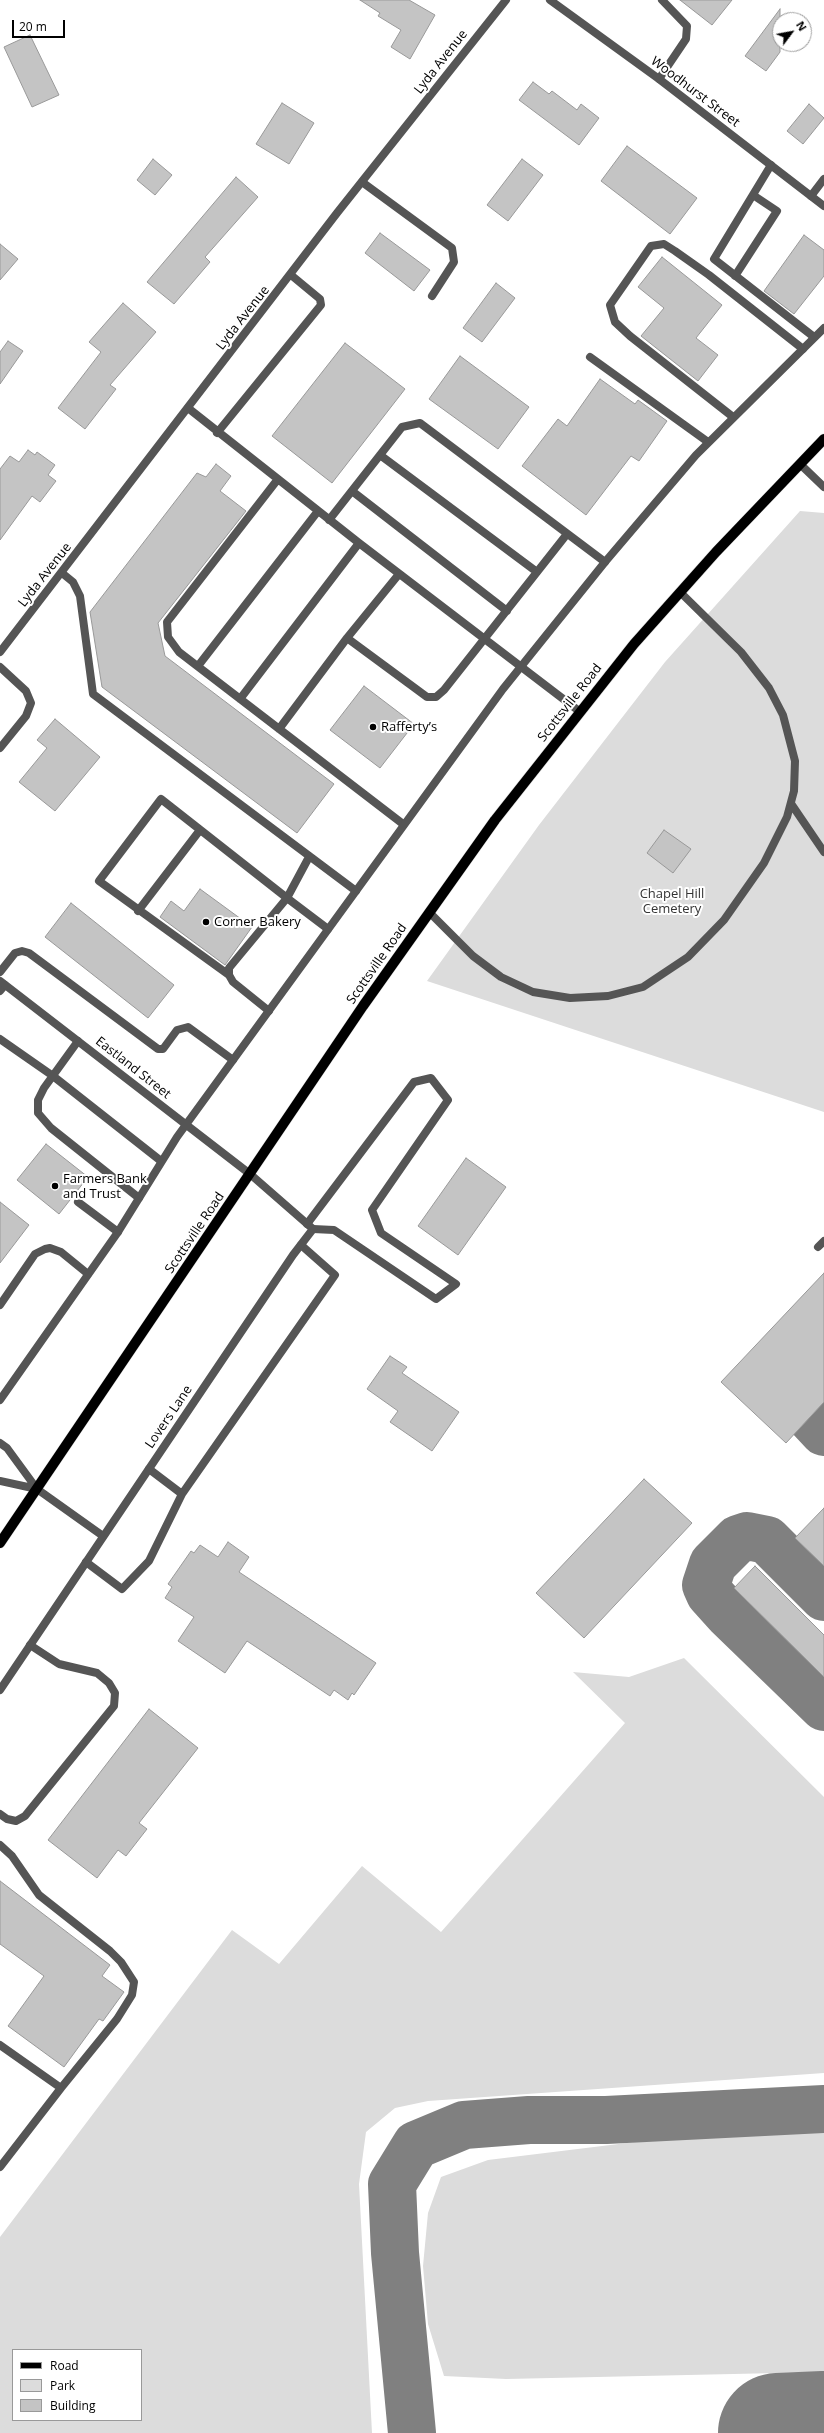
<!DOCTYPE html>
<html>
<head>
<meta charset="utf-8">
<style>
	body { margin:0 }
	#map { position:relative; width:824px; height:2433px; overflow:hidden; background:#fff; font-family:"Open Sans",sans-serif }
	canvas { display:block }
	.legend { position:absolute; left:12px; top:2349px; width:130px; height:72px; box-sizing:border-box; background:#fff; border:1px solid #999; margin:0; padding:5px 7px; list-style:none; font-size:12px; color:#000 }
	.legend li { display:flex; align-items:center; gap:8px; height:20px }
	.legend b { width:20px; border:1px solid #999 }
	.north { position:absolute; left:772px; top:12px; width:40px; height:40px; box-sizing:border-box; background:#fff; border:1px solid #999; border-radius:50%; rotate:58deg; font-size:11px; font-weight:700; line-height:16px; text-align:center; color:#000 }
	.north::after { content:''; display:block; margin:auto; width:14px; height:18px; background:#000; clip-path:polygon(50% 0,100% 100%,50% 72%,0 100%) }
	.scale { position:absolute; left:12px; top:20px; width:53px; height:18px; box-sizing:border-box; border:2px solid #000; border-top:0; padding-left:5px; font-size:12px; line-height:14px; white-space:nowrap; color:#000; -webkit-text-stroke:3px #fff; paint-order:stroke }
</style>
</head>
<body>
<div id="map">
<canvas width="824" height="2433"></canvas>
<ul class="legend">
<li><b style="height:5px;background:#000"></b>Road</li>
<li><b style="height:11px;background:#dcdcdc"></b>Park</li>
<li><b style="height:11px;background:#c4c4c4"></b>Building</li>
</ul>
<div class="north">N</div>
<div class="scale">20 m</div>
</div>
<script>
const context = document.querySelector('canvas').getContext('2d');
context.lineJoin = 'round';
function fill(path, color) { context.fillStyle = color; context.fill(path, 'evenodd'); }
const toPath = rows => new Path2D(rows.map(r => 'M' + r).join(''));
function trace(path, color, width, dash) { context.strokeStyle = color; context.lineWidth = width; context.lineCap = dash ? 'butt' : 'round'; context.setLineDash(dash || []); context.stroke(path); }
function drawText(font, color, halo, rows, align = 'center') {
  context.font = font + ' "Open Sans",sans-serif'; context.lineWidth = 4; context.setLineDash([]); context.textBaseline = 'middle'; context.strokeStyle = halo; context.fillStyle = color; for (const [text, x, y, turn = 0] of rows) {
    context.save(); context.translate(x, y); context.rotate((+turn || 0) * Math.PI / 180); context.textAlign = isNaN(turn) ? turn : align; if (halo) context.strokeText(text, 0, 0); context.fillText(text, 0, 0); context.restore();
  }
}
fill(toPath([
	[800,511,824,513,824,1112,427,981,539,825,665,662],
	[684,1658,824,1797,824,2073,428,2101,395,2108,366,2132,359,2184,372,2433,0,2433,0,2237,232,1930,279,1964,362,1866,441,1932,625,1723,573,1672,629,1677],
	[13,2350,141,2350,141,2420,13,2420],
	[824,2125,824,2372,506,2379,444,2376,428,2324,423,2266,428,2213,441,2177,488,2160,749,2128]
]), '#dcdcdc');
trace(toPath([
	[810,1417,824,1432],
	[824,1597,767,1540,747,1536,738,1539,713,1564,706,1585,710,1594,728,1614,824,1707],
	[412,2433,395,2253,392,2184,416,2145,464,2125,529,2120,606,2120,824,2109]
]), '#808080', 48);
trace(toPath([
	[778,2433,824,2431]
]), '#808080', 120);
const building = toPath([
	[360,0,409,0,435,15,410,59,391,47,401,30,378,16,380,13,360,0],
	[680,0,732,0,712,25,680,0],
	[780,9,780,52,766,71,745,56,780,9],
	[30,35,59,95,32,107,4,47,30,35],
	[533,82,549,94,552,91,577,110,581,104,599,118,579,145,519,100,533,82],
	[282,103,314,123,289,164,256,144,282,103],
	[809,104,824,118,803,144,787,131,809,104],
	[627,146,697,198,670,234,601,181,627,146],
	[153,159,172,175,155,195,137,180,153,159],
	[522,159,543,175,508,221,487,205,522,159],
	[236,177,258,197,205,257,210,262,174,304,147,282,236,177],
	[380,233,430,270,414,291,365,253,380,233],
	[804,235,824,250,824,276,794,314,764,291,804,235],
	[0,244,18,259,0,280,0,244],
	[662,257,722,305,696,338,718,355,698,381,641,336,664,308,638,287,662,257],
	[496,283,515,298,482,342,463,328,496,283],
	[123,303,156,332,110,385,116,389,85,429,58,408,101,352,89,342,123,303],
	[8,341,23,351,0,384,0,352,8,341],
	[345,343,405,389,332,483,272,436,345,343],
	[460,356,529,407,498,449,429,399,460,356],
	[600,379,635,404,638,400,667,421,639,461,631,456,586,515,522,466,558,419,567,426,600,379],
	[28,450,35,455,37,452,55,465,48,475,56,481,40,502,32,496,0,540,0,469,10,456,19,462,28,450],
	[216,464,231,476,220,491,246,511,158,623,165,656,334,784,297,833,102,687,90,612,197,473,206,477,216,464],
	[364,686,414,724,380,768,330,730,364,686],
	[55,719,100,757,55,811,19,782,47,748,37,740,55,719],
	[664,830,691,849,673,873,647,853,664,830],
	[200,889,252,927,225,965,160,917,171,901,184,911,200,889],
	[71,903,174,985,148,1018,45,937,71,903],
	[46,1144,88,1177,59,1214,17,1180,46,1144],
	[466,1158,506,1187,458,1255,418,1226,466,1158],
	[0,1202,29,1225,0,1263,0,1202],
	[824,1273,824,1402,786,1443,721,1382,824,1273],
	[390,1356,407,1367,402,1373,459,1412,432,1451,390,1422,398,1411,367,1389,390,1356],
	[644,1479,692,1523,584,1638,536,1593,644,1479],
	[824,1508,824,1566,795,1538,824,1508],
	[228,1542,249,1557,239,1572,376,1663,354,1695,352,1693,348,1700,334,1690,330,1696,247,1641,225,1673,178,1641,194,1617,165,1598,172,1587,168,1584,191,1551,194,1553,200,1545,218,1557,228,1542],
	[755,1566,824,1635,824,1677,734,1588,755,1566],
	[149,1709,198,1748,139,1823,147,1829,126,1856,118,1850,97,1878,48,1840,149,1709],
	[0,1881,110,1965,102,1976,124,1992,103,2021,99,2019,64,2067,8,2026,44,1976,0,1944,0,1881]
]);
fill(building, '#c4c4c4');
trace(building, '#999', 1);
const primary = toPath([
	[0,1543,363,1006,495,820,634,644,716,552,824,439]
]);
trace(primary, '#dbdbdb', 11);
trace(toPath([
	[659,79,686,39,687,26,662,0],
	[771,165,714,259,814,337],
	[362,182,452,248,454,262,432,296],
	[811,196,824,179],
	[735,276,777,211,753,195],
	[590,357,708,442],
	[188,408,359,543,579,711],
	[733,417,630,336,615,322,610,305,651,246,664,244,675,251,709,275,803,349],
	[217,433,321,305,320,299,291,275],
	[380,455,537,572],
	[278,479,167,622,168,637,179,652,403,824],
	[352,491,507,611],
	[329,520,402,427,420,423,605,562],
	[62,573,73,582,80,596,93,694,356,891],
	[347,638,399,574],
	[198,666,318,511],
	[0,667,26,691,31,703,26,716,0,748],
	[240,699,359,543],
	[279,729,347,638,427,697,436,697,444,690,567,534],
	[792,805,824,852],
	[138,911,200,830],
	[429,912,473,956,501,977,533,992,570,998,608,996,643,987,688,957,724,920,764,863,787,817,794,791,795,761,783,715,769,688,741,652,680,592],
	[0,972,15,953,22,951,29,953,158,1049,163,1049,177,1030,188,1027,233,1060],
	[229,975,99,881,161,799,287,898,309,857],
	[0,991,5,985],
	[269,1011,233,982,229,975,229,968,287,898,328,929],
	[0,1039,53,1076,161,1161],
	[78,1041,44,1088,38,1100,38,1113,51,1128,139,1198],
	[78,1202,118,1232],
	[307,1224,414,1082,431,1078,448,1100,372,1210,381,1233,456,1284,436,1299,334,1230,313,1229],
	[818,1247,824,1241],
	[0,1305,35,1254,45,1249,50,1248,61,1252,88,1274],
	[149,1469,182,1494],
	[37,1489,103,1536],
	[86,1562,122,1589,149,1561,182,1494,335,1275,301,1245],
	[0,1814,7,1819,16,1821,25,1816,114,1706,115,1693,109,1683,97,1673,59,1664,30,1645],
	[0,1845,12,1856,39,1895,110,1951,121,1962,134,1982,132,1995,117,2019,61,2088],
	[0,2045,61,2088,0,2167]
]), '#555', 8);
trace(toPath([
	[550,0,659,79,824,206],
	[800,464,824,487],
	[0,652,337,213,506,0],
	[0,981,250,1174,313,1229,293,1255,0,1690],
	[0,1400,118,1232,177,1137,503,689,605,562,696,455,824,328],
	[0,1443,7,1448,37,1489],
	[0,1481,37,1489]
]), '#555', 8);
trace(primary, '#000', 10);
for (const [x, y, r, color] of [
	[373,727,4,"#000"],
	[206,922,4,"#000"],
	[55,1186,4,"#000"]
]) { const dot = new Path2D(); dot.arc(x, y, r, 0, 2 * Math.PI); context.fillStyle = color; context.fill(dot); trace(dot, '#fff', 1.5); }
drawText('13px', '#000', '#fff', [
	["Lyda Avenue",441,62,-52],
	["Woodhurst Street",695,92,37],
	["Lyda Avenue",243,318,-52],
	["Lyda Avenue",45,575,-52],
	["Scottsville Road",570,703,-52],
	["Scottsville Road",377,964,-55],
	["Eastland Street",133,1068,38],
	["Scottsville Road",195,1233,-56],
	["Lovers Lane",169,1417,-56]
]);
drawText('13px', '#000', '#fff', [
	["Rafferty’s",381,727],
	["Corner Bakery",214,922],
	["Farmers Bank",63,1179],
	["and Trust",63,1194]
], 'left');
drawText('13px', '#333', '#fff', [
	["Chapel Hill",672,894],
	["Cemetery",672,909]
]);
</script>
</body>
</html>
